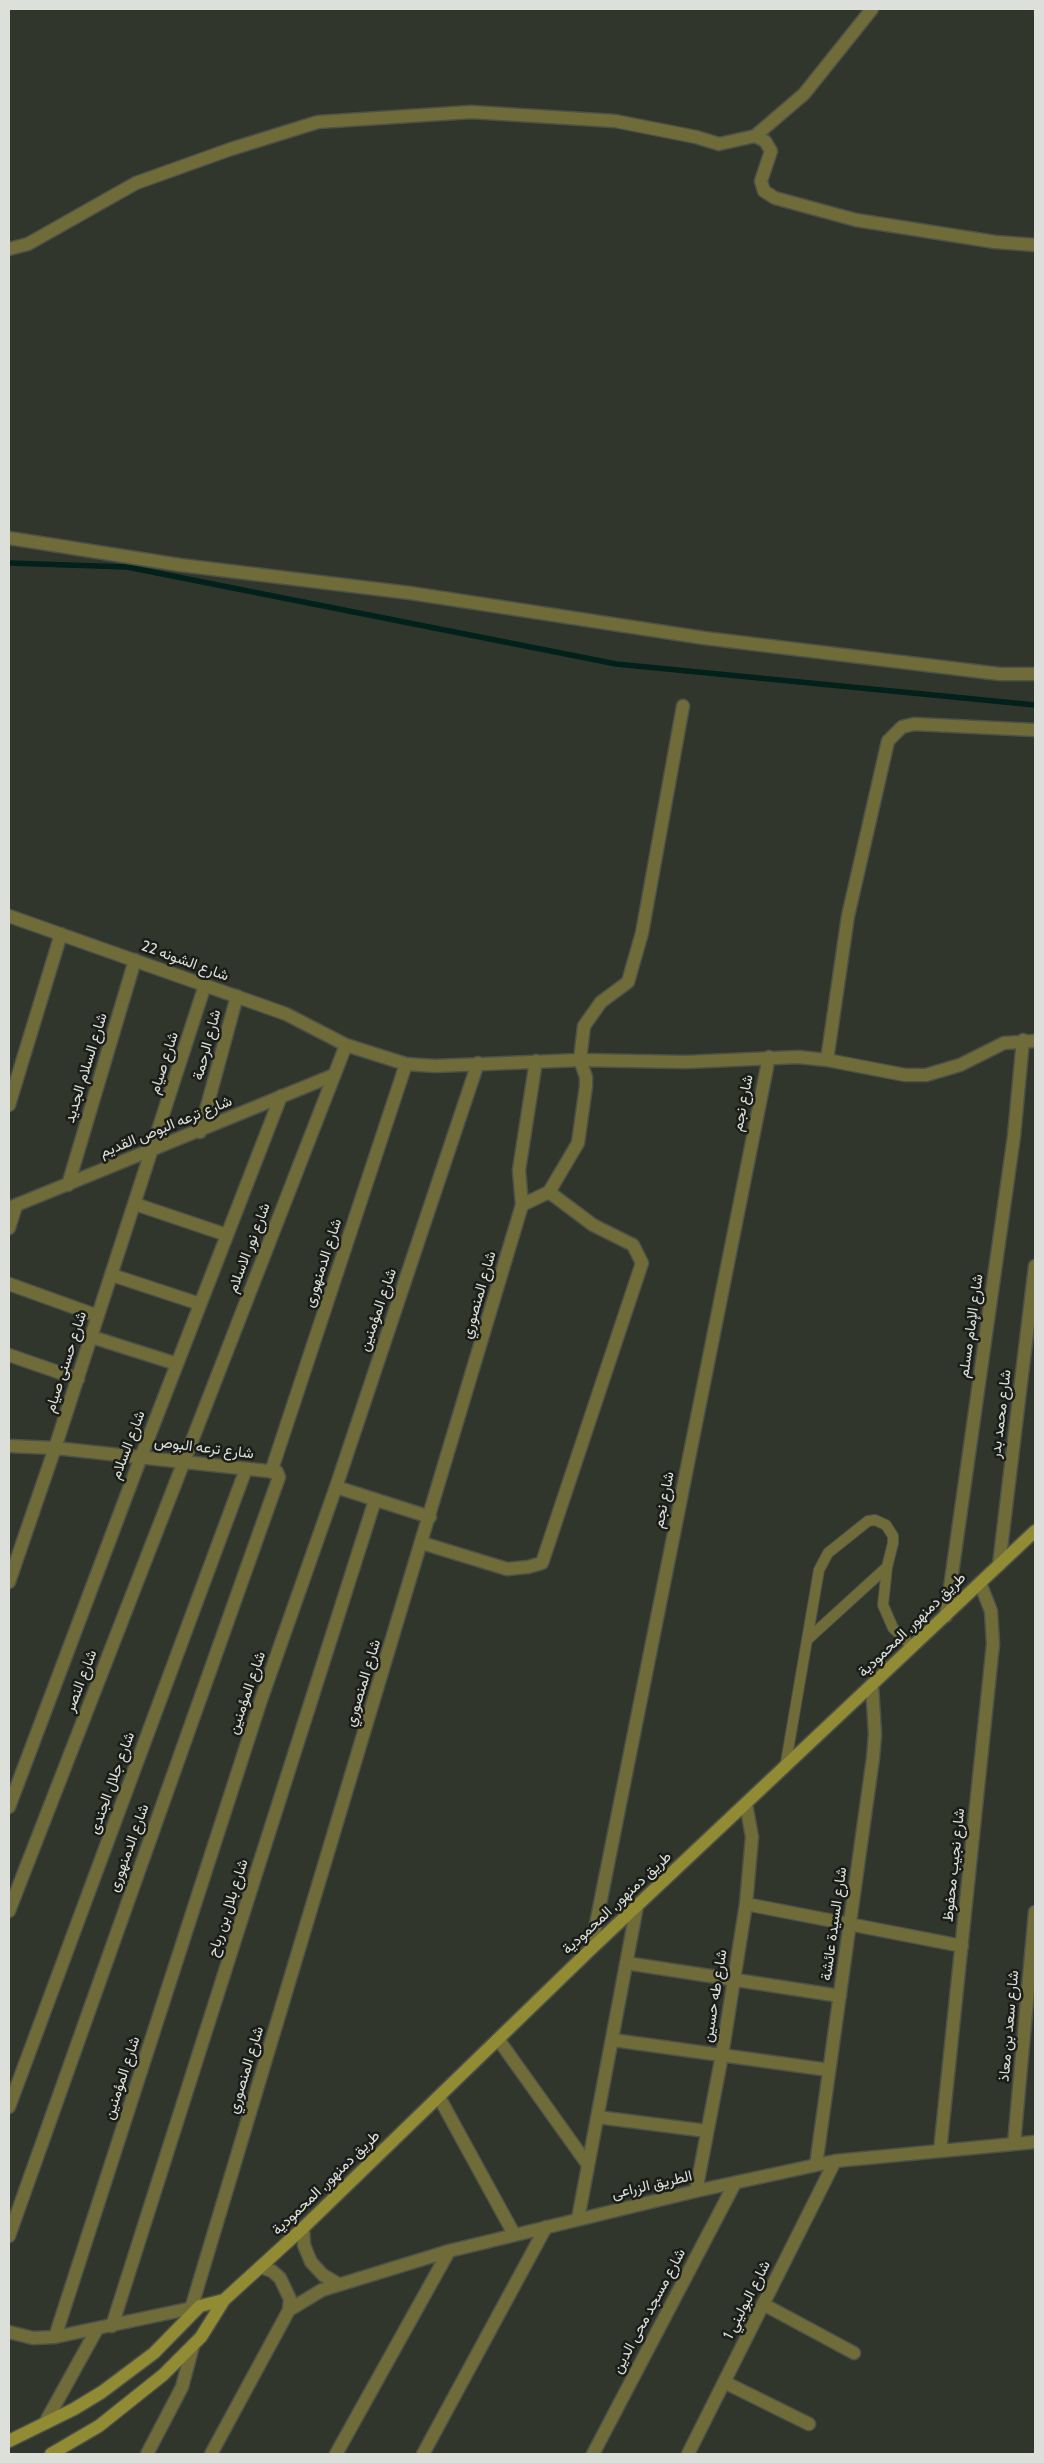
<!DOCTYPE html>
<html>
<head>
<meta charset="utf-8">
<style>
	body { margin:0 }
	#map { position:relative; width:1044px; height:2463px; overflow:hidden; background:#31362c; font-family:Cabin,sans-serif }
	canvas { display:block }
	.frame { position:absolute; inset:0; border:10px solid #dde0da; pointer-events:none }
</style>
</head>
<body>
<div id="map">
<canvas width="1044" height="2463"></canvas>
<div class="frame"></div>
</div>
<script>
const context = document.querySelector('canvas').getContext('2d');
context.lineJoin = 'round';
const toPath = rows => new Path2D(rows.map(r => 'M' + r).join(''));
function trace(path, color, width, dash) { context.strokeStyle = color; context.lineWidth = width; context.lineCap = dash ? 'butt' : 'round'; context.setLineDash(dash || []); context.stroke(path); }
function drawText(font, color, halo, rows, align = 'center') {
  context.font = font + ' Cabin,Vazirmatn,sans-serif'; context.lineWidth = 5; context.setLineDash([]); context.textBaseline = 'middle'; context.strokeStyle = halo; context.fillStyle = color; for (const [text, x, y, turn = 0] of rows) {
    context.save(); context.translate(x, y); context.rotate((+turn || 0) * Math.PI / 180); context.textAlign = isNaN(turn) ? turn : align; if (halo) context.strokeText(text, 0, 0); context.fillText(text, 0, 0); context.restore();
  }
}
trace(toPath([
	[9,563,127,567,616,664,1035,705]
]), '#01211a', 5.5);
const service = toPath([
	[808,1639,887,1567],
	[785,1768,819,1570,828,1553,868,1521,875,1520,886,1525,893,1536,893,1543,887,1567,883,1605,893,1628,913,1647]
]);
const minor = toPath([
	[755,136,804,94,872,9],
	[9,249,28,244,136,183,231,149,318,122,471,112,615,121,696,137,719,144,755,136,765,141,771,151,761,181,764,191,775,198,856,220,995,242,1035,245],
	[9,538,180,565,410,593,704,638,1000,674,1035,674],
	[9,916,286,1014,346,1045,406,1064,435,1066,580,1060,686,1062,798,1057,827,1060,905,1075,926,1075,960,1065,1004,1043,1035,1041],
	[827,1060,848,916,888,741,902,727,914,724,1035,730],
	[9,1105,61,934],
	[200,1132,237,996],
	[68,1185,135,960],
	[135,1204,227,1235],
	[522,1205,549,1192,578,1143,586,1086,586,1077,580,1060,584,1026,601,1002,628,982,642,933,683,706],
	[9,1208,334,1075],
	[9,1228,16,1206],
	[112,1275,200,1304],
	[9,1284,98,1316],
	[92,1337,177,1364],
	[9,1355,78,1379],
	[9,1446,55,1448,277,1472,279,1477,9,2236],
	[271,1472,406,1064],
	[336,1487,430,1517],
	[422,1543,507,1569,528,1567,542,1563,642,1263,633,1245,593,1225,549,1192],
	[999,1565,1035,1266],
	[9,1582,55,1448,205,985],
	[946,1616,1014,1136,1023,1040],
	[9,1807,141,1457,281,1096],
	[746,1904,962,1946],
	[9,1911,346,1045],
	[591,1949,769,1057],
	[626,1963,840,1996],
	[498,2039,588,2165],
	[613,2040,829,2070],
	[439,2097,514,2234],
	[9,2107,246,1469],
	[597,2117,707,2131],
	[1014,2144,1035,1912],
	[940,2151,993,1644,991,1611,980,1583],
	[816,2165,873,1758,875,1734,872,1686],
	[696,2191,722,2055,746,1904,752,1837,746,1804],
	[578,2219,637,1906],
	[303,2228,304,2245,311,2262,323,2275,338,2284],
	[763,2304,854,2353],
	[191,2309,522,1205,519,1170,536,1061],
	[289,2310,322,2290,449,2251,696,2191,835,2161,1035,2142],
	[112,2326,375,1500],
	[9,2332,33,2338,55,2337,197,2307],
	[55,2337,261,1700,336,1487,478,1063],
	[724,2382,809,2424],
	[45,2423,97,2329],
	[147,2454,182,2387,193,2346],
	[211,2454,289,2310,290,2299,280,2278,272,2271,261,2267],
	[336,2454,449,2251],
	[423,2454,546,2227],
	[593,2454,735,2183],
	[688,2454,835,2161]
]);
const secondary = toPath([
	[9,2441,74,2409,102,2392,154,2353,200,2306,224,2300],
	[51,2454,99,2426,163,2375,201,2337,224,2300,303,2228,591,1949,1035,1531]
]);
trace(service, '#4d5148', 12);
trace(minor, '#4d5148', 15);
trace(secondary, '#4d5148', 15);
trace(service, '#6f6c39', 10);
trace(minor, '#6f6c39', 12);
trace(secondary, '#918b34', 12);
drawText('15px', '#dde0da', '#1a1d18', [
	["شارع الشونه 22",185,961,20],
	["شارع الرحمة",207,1045,-75],
	["شارع صيام",164,1063,-72],
	["شارع السلام الجديد",86,1068,-73],
	["شارع نجم",743,1103,-79],
	["شارع ترعه البوص القديم",166,1127,-22],
	["شارع نور الاسلام",249,1248,-69],
	["شارع الدمنهورى",323,1263,-72],
	["شارع المنصوري",479,1295,-74],
	["شارع المؤمنين",378,1310,-71],
	["شارع الإمام مسلم",971,1326,-82],
	["شارع حسنى صيام",66,1362,-72],
	["شارع محمد بدر",1001,1414,-83],
	["شارع السلام",128,1445,-69],
	["شارع ترعه البوص",204,1448,7],
	["شارع نجم",664,1500,-79],
	["طريق دمنهور, المحمودية",912,1625,-44],
	["شارع النصر",81,1681,-69],
	["شارع المنصوري",363,1683,-73],
	["شارع المؤمنين",247,1693,-71],
	["شارع جلال الجندى",112,1783,-70],
	["شارع الدمنهورى",129,1848,-70],
	["شارع نجيب محفوظ",954,1865,-84],
	["طريق دمنهور, المحمودية",617,1903,-43],
	["شارع بلال بن رباح",228,1908,-72],
	["شارع السيدة عائشة",834,1924,-82],
	["شارع طه حسين",715,1996,-81],
	["شارع سعد بن معاذ",1009,2026,-85],
	["شارع المنصوري",246,2070,-73],
	["شارع المؤمنين",122,2078,-72],
	["طريق دمنهور, المحمودية",326,2183,-44],
	["الطريق الزراعى",652,2185,-13],
	["شارع البوليني 1",747,2300,-63],
	["شارع مسجد محى الدين",649,2311,-62]
]);
</script>
</body>
</html>
